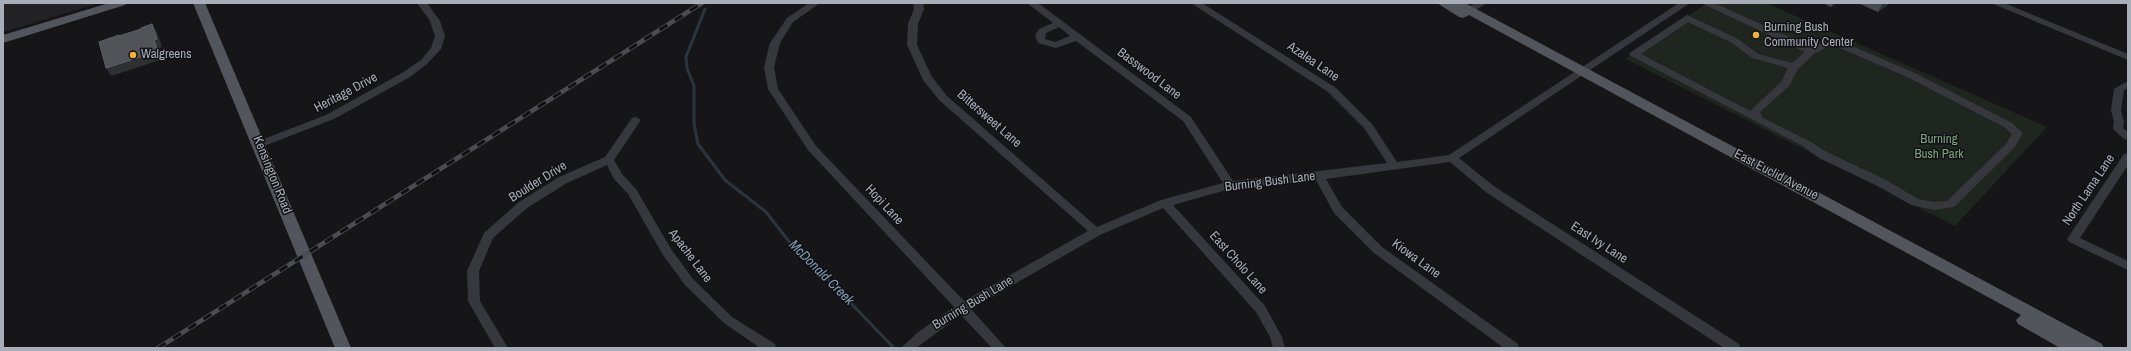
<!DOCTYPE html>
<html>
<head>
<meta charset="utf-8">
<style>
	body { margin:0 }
	#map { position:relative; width:2131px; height:351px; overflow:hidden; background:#161618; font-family:"Archivo Narrow",sans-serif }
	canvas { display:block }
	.frame { position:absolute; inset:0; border:4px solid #a8adb8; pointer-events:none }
</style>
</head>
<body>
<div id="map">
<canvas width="2131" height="351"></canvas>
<div class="frame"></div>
</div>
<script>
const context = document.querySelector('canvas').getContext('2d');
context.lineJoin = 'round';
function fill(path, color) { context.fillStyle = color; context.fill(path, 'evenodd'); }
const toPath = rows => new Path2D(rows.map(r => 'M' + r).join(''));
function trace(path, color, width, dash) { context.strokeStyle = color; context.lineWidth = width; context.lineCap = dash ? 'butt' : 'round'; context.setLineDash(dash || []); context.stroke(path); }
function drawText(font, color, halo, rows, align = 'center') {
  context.font = font + ' "Archivo Narrow",sans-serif'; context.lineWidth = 3; context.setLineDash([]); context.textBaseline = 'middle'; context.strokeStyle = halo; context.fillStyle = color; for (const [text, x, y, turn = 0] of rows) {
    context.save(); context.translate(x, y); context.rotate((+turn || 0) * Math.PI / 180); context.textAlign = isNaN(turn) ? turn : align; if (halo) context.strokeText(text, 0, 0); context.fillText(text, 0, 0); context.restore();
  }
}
fill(toPath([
	[3,3,100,3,3,32]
]), '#222225');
fill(toPath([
	[1707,3,1766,3,2047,127,1955,226,1626,59]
]), '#1e261f');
trace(toPath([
	[705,9,686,57,687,68,694,86,694,124,698,144,725,180,766,212,798,253,819,270,893,347]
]), '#2c353c', 3);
fill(toPath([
	[417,3,427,3,440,21,445,36,441,49,427,64,410,77,334,119,264,146,256,146,255,144,256,142,326,115,402,73,421,60,431,48,435,36,430,21,417,3],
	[809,3,820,3,793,22,780,43,774,67,778,89,816,146,964,301,1088,231,939,100,923,80,907,45,908,24,914,9,913,3,923,3,924,9,918,24,917,45,932,77,947,96,1097,227,1161,200,1223,183,1183,121,1076,41,1056,48,1038,43,1035,35,1039,29,1053,23,1027,3,1038,3,1191,117,1233,181,1387,163,1364,128,1328,92,1191,3,1202,3,1336,88,1372,124,1397,162,1449,155,1679,3,1690,3,1459,158,1495,187,1739,344,1740,348,1724,348,1487,193,1450,162,1326,179,1342,207,1382,247,1518,344,1519,348,1504,348,1374,253,1334,213,1316,180,1230,189,1173,205,1265,306,1282,337,1285,348,1273,348,1270,337,1256,312,1163,208,1100,235,971,309,1006,348,992,348,961,315,916,348,901,348,917,333,954,307,808,150,768,89,764,67,770,43,787,18,809,3],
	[1059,27,1070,36,1055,42,1045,39,1046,33,1059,27],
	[1475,3,1487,3,1466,16,1460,16,1460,12,1475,3],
	[1701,3,1714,3,1812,47,1830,39,1836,39,1915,73,2012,123,2023,133,2014,148,1954,207,1934,210,1911,205,1878,186,1819,158,1803,146,1631,56,1629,54,1631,52,1687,15,1738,39,1758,54,1792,63,1805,52,1701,3],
	[1688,22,1732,43,1752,58,1788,68,1781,82,1750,111,1641,54,1688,22],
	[1833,45,1907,77,2004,127,2012,134,2006,144,1947,201,1934,202,1918,199,1886,180,1827,152,1811,142,1763,118,1760,112,1789,86,1798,69,1815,53,1833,45],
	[1991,3,2004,3,2128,54,2128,60,1991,3],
	[2128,81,2128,88,2124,90,2121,110,2124,122,2123,128,2128,132,2128,140,2124,139,2113,129,2114,122,2111,110,2114,89,2128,81],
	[636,117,641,120,614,160,622,174,636,189,671,249,693,279,732,317,775,344,776,348,760,348,724,323,685,285,663,255,628,194,614,179,607,165,567,183,527,208,493,238,479,271,480,301,508,348,495,348,468,301,467,271,484,233,519,202,559,177,605,157,632,118,636,117],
	[2128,153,2128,165,2080,238,2128,261,2128,270,2069,242,2067,239,2124,154,2128,153]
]), '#37383d');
fill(toPath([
	[109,3,127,3,125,5,3,43,3,35,109,3],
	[193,3,205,3,351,348,335,348,193,3],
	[1437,3,1465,3,2102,344,2104,348,2060,348,2018,324,2016,320,2021,315,1469,15,1463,18,1459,17,1437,3]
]), '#53555c');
const rail = toPath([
	[158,348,702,3]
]);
trace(rail, '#4a4c52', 4.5);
trace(rail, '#111113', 3, [9]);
fill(toPath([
	[1823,3,1836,3,1831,7],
	[1858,3,1890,3,1878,12]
]), '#47494d');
fill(toPath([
	[1833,3,1836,3,1831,7],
	[1883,3,1890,3,1878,12],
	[152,24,157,32,162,47,159,48,163,59,111,76,106,68,154,40]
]), '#2f3033');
const building = toPath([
	[152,24,157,39,154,40,158,51,106,68,99,42,119,35,119,36,141,29,141,28,152,24]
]);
fill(building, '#525359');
trace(building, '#5f6168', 1);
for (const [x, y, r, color] of [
	[1756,35,4,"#f2b134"],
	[133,55,4,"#f2b134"]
]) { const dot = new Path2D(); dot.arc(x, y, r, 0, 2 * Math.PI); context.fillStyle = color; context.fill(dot); trace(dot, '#111113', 1.5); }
drawText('13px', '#a8adb8', '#111113', [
	["Burning Bush",1764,28],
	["Community Center",1764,43],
	["Walgreens",141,55]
], 'left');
drawText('13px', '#a8adb8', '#111113', [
	["Azalea Lane",1313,62,34],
	["Basswood Lane",1149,74,37],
	["Heritage Drive",346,93,-28],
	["Bittersweet Lane",989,119,41],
	["Kensington Road",272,175,68],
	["East Euclid Avenue",1776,175,28],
	["Boulder Drive",538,182,-32],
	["Burning Bush Lane",1270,182,-7],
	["North Lama Lane",2089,190,-56],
	["Hopi Lane",884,205,47],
	["East Ivy Lane",1599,243,33],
	["Apache Lane",690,256,53],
	["Kiowa Lane",1416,259,36],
	["East Cholo Lane",1238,263,48],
	["Burning Bush Lane",973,303,-31]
]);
drawText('13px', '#7fa381', '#111113', [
	["Burning",1939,140],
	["Bush Park",1939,155]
]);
drawText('italic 14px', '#7f9bb3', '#111113', [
	["McDonald Creek",821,273,45]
]);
</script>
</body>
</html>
